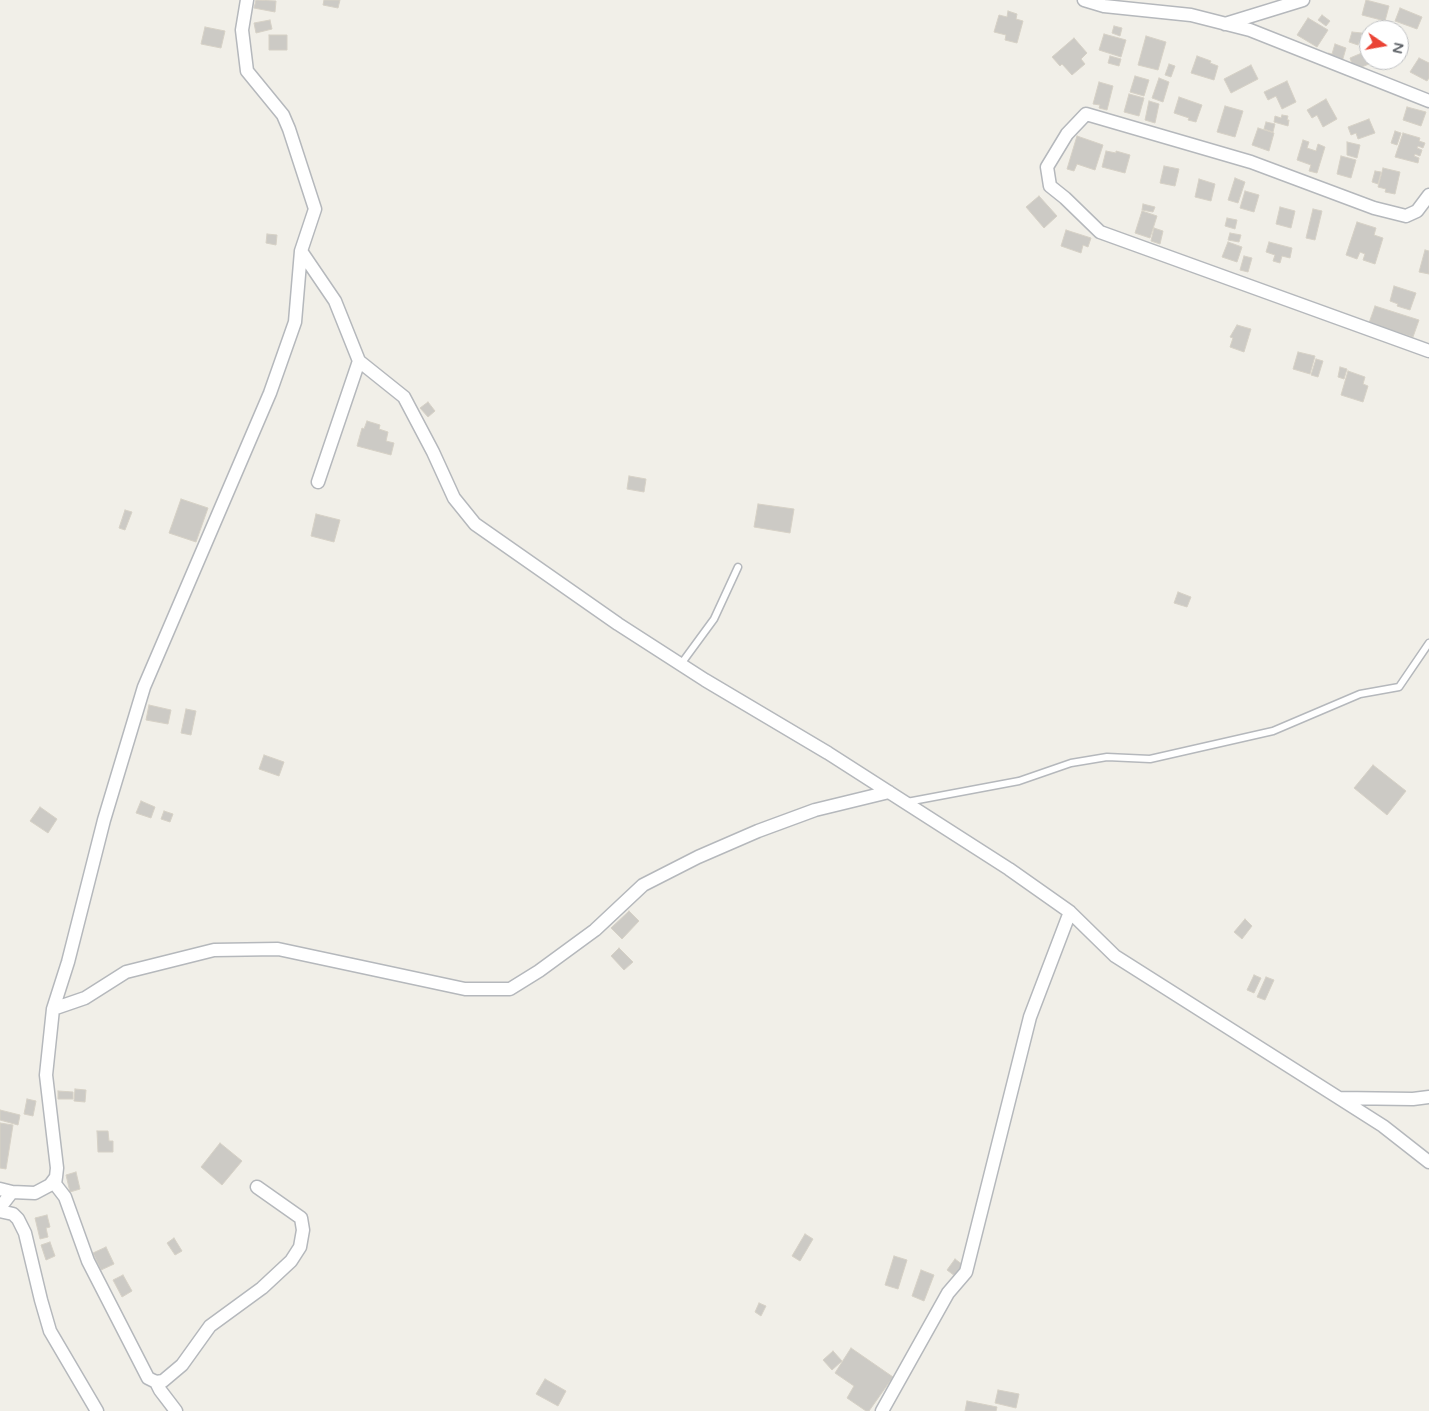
<!DOCTYPE html>
<html>
<head>
<meta charset="utf-8">
<style>
	body { margin:0 }
	#map { position:relative; width:1429px; height:1411px; overflow:hidden; background:#f1efe8; font-family:"Varela Round",sans-serif }
	canvas { display:block }
	.north { position:absolute; left:1359px; top:20px; width:50px; height:50px; box-sizing:border-box; background:#fff; border:1px solid #bfc1c3; border-radius:50%; rotate:102deg; font-size:14px; font-weight:700; line-height:20px; text-align:center; color:#5f6368 }
	.north::after { content:''; display:block; margin:auto; width:18px; height:22px; background:#ea4335; clip-path:polygon(50% 0,100% 100%,50% 72%,0 100%) }
</style>
</head>
<body>
<div id="map">
<canvas width="1429" height="1411"></canvas>
<div class="north">N</div>
</div>
<script>
const context = document.querySelector('canvas').getContext('2d');
context.lineJoin = 'round';
function fill(path, color) { context.fillStyle = color; context.fill(path, 'evenodd'); }
const toPath = rows => new Path2D(rows.map(r => 'M' + r).join(''));
function trace(path, color, width, dash) { context.strokeStyle = color; context.lineWidth = width; context.lineCap = dash ? 'butt' : 'round'; context.setLineDash(dash || []); context.stroke(path); }
const building = toPath([
	[256,0,276,1,275,12,254,8,256,0],
	[324,0,340,0,338,8,323,5,324,0],
	[1366,0,1389,6,1385,21,1362,15,1366,0],
	[1400,8,1422,17,1417,29,1395,21,1400,8],
	[1008,11,1017,14,1016,19,1023,21,1017,43,1005,40,1006,35,994,32,999,15,1007,17,1008,11],
	[1322,15,1330,21,1326,26,1318,20,1322,15],
	[1308,18,1328,30,1317,47,1297,35,1308,18],
	[270,20,272,29,256,33,254,23,270,20],
	[1114,26,1122,28,1120,36,1112,33,1114,26],
	[205,27,225,31,221,48,201,44,205,27],
	[1352,32,1362,33,1358,45,1349,42,1352,32],
	[1104,34,1126,40,1121,57,1099,50,1104,34],
	[269,35,287,35,287,50,269,50,269,35],
	[1146,36,1166,42,1158,70,1138,65,1146,36],
	[1074,38,1087,53,1081,59,1085,64,1072,75,1062,64,1060,66,1052,57,1074,38],
	[1335,44,1346,48,1342,62,1327,57,1328,53,1332,54,1335,44],
	[1369,50,1369,60,1379,60,1354,70,1350,58,1369,50],
	[1110,56,1121,59,1119,66,1108,63,1110,56],
	[1197,56,1211,61,1210,63,1218,66,1214,80,1191,73,1197,56],
	[1419,58,1429,63,1429,78,1427,81,1410,72,1419,58],
	[1169,64,1175,66,1171,77,1165,75,1169,64],
	[1251,65,1258,79,1231,93,1224,79,1251,65],
	[1135,76,1149,80,1144,96,1130,92,1135,76],
	[1159,78,1169,82,1163,102,1152,98,1159,78],
	[1287,81,1296,102,1282,109,1276,96,1268,100,1264,92,1287,81],
	[1099,82,1113,86,1107,110,1099,108,1100,105,1093,104,1099,82],
	[1129,94,1144,98,1139,116,1124,112,1129,94],
	[1179,97,1202,105,1196,122,1188,120,1189,118,1174,113,1179,97],
	[1326,99,1337,119,1323,127,1317,115,1312,118,1307,110,1326,99],
	[1149,101,1159,104,1155,123,1145,120,1149,101],
	[1225,106,1243,111,1235,137,1217,132,1225,106],
	[1407,107,1426,112,1421,126,1403,120,1407,107],
	[1282,115,1288,116,1287,120,1289,120,1288,126,1274,122,1275,116,1281,118,1282,115],
	[1369,119,1375,133,1358,139,1356,133,1351,135,1348,127,1369,119],
	[1266,122,1275,124,1273,132,1264,129,1266,122],
	[1258,128,1274,133,1269,151,1252,145,1258,128],
	[1395,131,1401,133,1397,145,1391,143,1395,131],
	[1403,133,1420,138,1419,141,1425,143,1423,148,1418,146,1417,148,1422,150,1420,156,1415,154,1414,156,1419,158,1418,163,1395,157,1403,133],
	[1077,136,1103,145,1095,170,1077,164,1074,171,1067,169,1077,136],
	[1303,140,1309,142,1307,148,1316,151,1318,144,1325,147,1317,173,1309,171,1311,165,1297,160,1303,140],
	[1347,142,1360,145,1357,158,1347,155,1347,142],
	[1106,151,1116,153,1116,151,1130,155,1125,173,1102,167,1106,151],
	[1341,156,1356,160,1351,178,1337,174,1341,156],
	[1164,166,1179,169,1175,186,1160,183,1164,166],
	[1383,168,1400,172,1395,194,1385,192,1386,189,1378,187,1383,168],
	[1375,171,1381,172,1378,184,1372,182,1375,171],
	[1235,178,1245,182,1238,203,1228,200,1235,178],
	[1199,179,1215,184,1211,201,1195,197,1199,179],
	[1245,191,1259,195,1254,212,1240,208,1245,191],
	[1039,196,1057,216,1044,228,1026,207,1039,196],
	[1143,204,1155,207,1153,212,1142,210,1143,204],
	[1280,207,1295,211,1291,228,1276,224,1280,207],
	[1313,209,1322,211,1315,240,1306,238,1313,209],
	[1142,211,1157,216,1150,238,1135,233,1142,211],
	[1227,218,1237,220,1235,229,1225,226,1227,218],
	[1357,222,1376,228,1374,235,1383,238,1375,264,1363,260,1365,254,1360,252,1357,259,1346,255,1357,222],
	[1154,228,1163,231,1160,244,1151,241,1154,228],
	[1066,230,1091,238,1088,247,1083,245,1081,253,1061,246,1066,230],
	[1230,233,1241,235,1239,242,1228,240,1230,233],
	[267,234,277,235,276,245,266,243,267,234],
	[1228,242,1242,247,1237,262,1222,257,1228,242],
	[1269,242,1292,248,1290,258,1282,256,1280,263,1273,261,1275,255,1266,252,1269,242],
	[1425,250,1429,251,1429,274,1419,272,1425,250],
	[1244,256,1252,258,1248,272,1240,270,1244,256],
	[1394,286,1416,293,1410,310,1397,306,1398,304,1390,301,1394,286],
	[1375,306,1419,320,1413,337,1369,323,1375,306],
	[1237,325,1251,329,1244,352,1230,347,1233,338,1230,337,1237,325],
	[1298,352,1315,356,1310,374,1293,369,1298,352],
	[1316,359,1323,361,1318,377,1311,375,1316,359],
	[1340,367,1347,369,1344,379,1338,377,1340,367],
	[1348,371,1365,377,1363,384,1368,386,1363,402,1341,395,1348,371],
	[428,402,435,411,428,417,420,408,428,402],
	[367,421,380,425,379,429,388,432,386,441,394,443,391,455,357,446,362,428,364,429,367,421],
	[629,476,646,479,644,492,627,489,629,476],
	[181,499,208,508,196,542,169,533,181,499],
	[758,504,794,509,790,533,754,527,758,504],
	[125,510,132,512,125,530,119,528,125,510],
	[316,514,340,520,334,542,311,536,316,514],
	[1178,592,1191,597,1187,607,1174,603,1178,592],
	[149,705,171,710,168,724,146,720,149,705],
	[186,709,196,711,191,735,181,733,186,709],
	[264,755,284,762,279,776,259,769,264,755],
	[1373,765,1406,791,1387,815,1354,788,1373,765],
	[141,801,155,807,151,818,136,813,141,801],
	[40,807,57,819,48,833,30,821,40,807],
	[164,811,173,814,170,822,161,819,164,811],
	[629,911,639,921,622,939,611,928,629,911],
	[1245,919,1252,926,1242,939,1234,932,1245,919],
	[619,948,633,962,624,970,611,956,619,948],
	[1254,975,1261,978,1254,993,1247,990,1254,975],
	[1266,977,1274,980,1265,1000,1257,997,1266,977],
	[75,1089,86,1090,85,1102,74,1101,75,1089],
	[58,1091,73,1092,73,1099,58,1099,58,1091],
	[27,1099,36,1101,33,1116,24,1114,27,1099],
	[0,1110,20,1115,18,1125,0,1120,0,1110],
	[0,1123,13,1125,6,1169,0,1168,0,1123],
	[97,1131,108,1131,109,1141,113,1141,113,1152,98,1152,97,1131],
	[220,1143,242,1161,222,1185,201,1167,220,1143],
	[76,1172,80,1189,70,1192,66,1175,76,1172],
	[47,1215,50,1227,46,1228,48,1237,40,1239,35,1218,47,1215],
	[805,1234,813,1239,800,1261,792,1256,805,1234],
	[174,1238,182,1251,175,1255,167,1243,174,1238],
	[50,1242,55,1256,46,1260,41,1245,50,1242],
	[106,1247,114,1264,101,1270,93,1253,106,1247],
	[894,1256,907,1260,898,1289,885,1285,894,1256],
	[955,1259,963,1265,955,1276,947,1270,955,1259],
	[921,1270,934,1275,924,1301,912,1296,921,1270],
	[123,1275,132,1291,122,1297,113,1280,123,1275],
	[759,1303,766,1306,761,1316,755,1312,759,1303],
	[851,1348,893,1377,869,1411,866,1411,847,1398,854,1386,835,1373,851,1348],
	[833,1351,842,1361,832,1370,823,1360,833,1351],
	[545,1379,566,1391,558,1406,536,1394,545,1379],
	[998,1390,1019,1394,1016,1408,995,1403,998,1390],
	[967,1401,997,1407,996,1411,965,1411,967,1401]
]);
fill(building, '#cccac5');
trace(building, '#d6d1c6', 1);
const lane = toPath([
	[681,664,714,619,738,567],
	[907,802,1019,781,1071,763,1107,757,1150,759,1273,731,1360,694,1399,687,1429,643]
]);
const street = toPath([
	[1084,0,1104,6,1191,15,1250,30,1429,101],
	[1225,24,1303,0],
	[1429,195,1417,211,1406,216,1374,208,1251,162,1086,114,1067,134,1047,167,1050,186,1065,198,1100,232,1429,351],
	[301,251,335,301,359,361,404,397,433,452,454,498,475,524,618,624,705,680,828,753,1009,869,1070,912,1115,956,1339,1098,1413,1099,1429,1097],
	[318,482,359,361],
	[53,1009,85,998,126,972,214,950,278,949,465,989,510,989,539,971,595,930,643,885,698,857,758,831,815,810,889,792],
	[1339,1098,1383,1126,1429,1162],
	[56,1177,55,1184,65,1197,88,1261,148,1378,156,1382,163,1381,182,1365,210,1326,262,1288,291,1261,300,1247,303,1230,301,1218,257,1187],
	[0,1189,12,1192,35,1193,50,1185,56,1177,57,1168,46,1075,53,1009,68,962,104,820,144,687,270,393,295,322,301,251,315,209,289,129,283,115,247,71,242,30,247,0],
	[12,1192,2,1205,0,1211,13,1214,18,1219,25,1233,41,1300,50,1331,97,1411],
	[156,1382,160,1390,176,1411],
	[882,1411,948,1293,966,1272,1030,1017,1070,912]
]);
trace(lane, '#b5b8bc', 9);
trace(street, '#b5b8bc', 15);
trace(lane, '#fff', 6);
trace(street, '#fff', 12);
</script>
</body>
</html>
